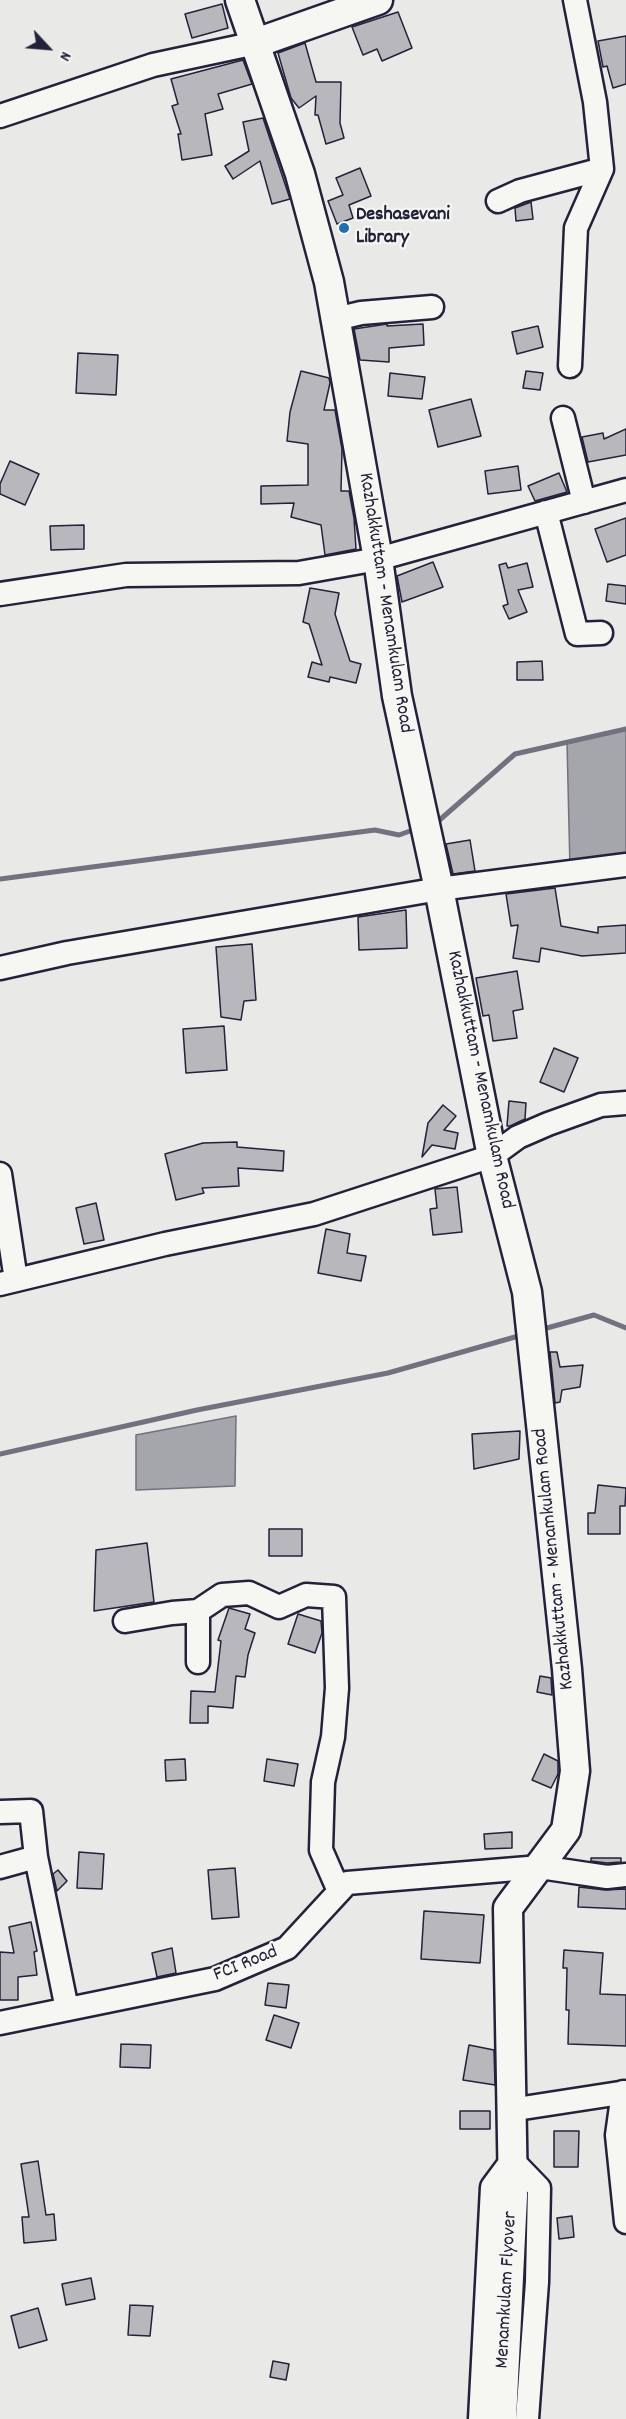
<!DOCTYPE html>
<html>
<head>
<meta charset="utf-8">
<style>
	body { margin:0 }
	#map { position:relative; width:626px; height:2419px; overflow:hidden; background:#e9e9e7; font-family:Dekko,sans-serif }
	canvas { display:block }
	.north { position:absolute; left:18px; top:18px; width:60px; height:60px; -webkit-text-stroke:4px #f6f6f2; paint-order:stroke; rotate:116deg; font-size:16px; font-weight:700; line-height:24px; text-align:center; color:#22223b }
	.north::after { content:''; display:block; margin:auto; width:21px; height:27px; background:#22223b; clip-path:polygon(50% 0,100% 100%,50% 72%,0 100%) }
</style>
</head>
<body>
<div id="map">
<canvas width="626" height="2419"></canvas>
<div class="north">N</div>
</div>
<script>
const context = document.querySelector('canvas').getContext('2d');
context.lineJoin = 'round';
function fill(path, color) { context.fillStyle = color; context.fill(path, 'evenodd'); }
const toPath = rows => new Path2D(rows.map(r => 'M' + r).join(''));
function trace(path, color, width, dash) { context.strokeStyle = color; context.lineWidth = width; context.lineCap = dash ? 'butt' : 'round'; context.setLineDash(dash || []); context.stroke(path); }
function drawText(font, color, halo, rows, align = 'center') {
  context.font = font + ' Dekko,sans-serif'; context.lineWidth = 4.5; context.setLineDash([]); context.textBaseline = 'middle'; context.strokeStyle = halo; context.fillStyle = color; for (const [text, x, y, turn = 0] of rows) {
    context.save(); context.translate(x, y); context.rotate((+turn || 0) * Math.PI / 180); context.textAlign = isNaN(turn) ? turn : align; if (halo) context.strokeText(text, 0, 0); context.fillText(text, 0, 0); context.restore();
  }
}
const water = toPath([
	[626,730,626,859,570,869,567,742,626,730],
	[236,1416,235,1486,136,1490,136,1435,236,1416]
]);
fill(water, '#a5a5ac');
trace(water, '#71717f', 1.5);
trace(toPath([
	[435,824,515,754,626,729],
	[0,879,375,830,399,835,410,831],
	[547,1328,594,1315,626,1328],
	[0,1454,197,1410,388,1373,515,1337]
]), '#71717f', 5);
const building = toPath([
	[222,4,228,28,192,38,185,14,222,4],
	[398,12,412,48,382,61,377,49,363,55,352,27,398,12],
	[626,36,626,84,613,88,607,66,603,67,598,41,626,36],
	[305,43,316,82,341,82,340,123,344,138,326,144,318,115,315,115,316,96,299,108,291,98,278,53,305,43],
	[243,60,252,84,218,94,223,109,205,114,212,155,182,160,178,134,181,134,172,106,178,104,171,79,243,60],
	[263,118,290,199,272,204,260,161,233,179,225,166,249,151,243,122,263,118],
	[360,168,371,196,349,205,353,218,337,224,328,201,343,195,336,178,360,168],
	[531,202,533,219,516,221,515,208,531,202],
	[387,324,387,326,423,324,424,345,389,348,389,362,360,360,354,329,387,324],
	[538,326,543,347,517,354,512,332,538,326],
	[78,353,118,355,116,395,76,393,78,353],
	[301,371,329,378,330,383,324,410,335,410,342,449,341,491,349,491,354,518,356,549,325,555,321,525,291,517,294,503,261,504,261,486,308,485,308,444,287,441,290,412,301,371],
	[526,371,543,373,540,390,523,388,526,371],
	[390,373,425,377,422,399,388,396,390,373],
	[471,399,481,436,438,447,429,410,471,399],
	[626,429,626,455,588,462,582,437,603,433,604,439,626,429],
	[10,461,39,474,25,505,0,494,0,484,10,461],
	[518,466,521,490,488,494,485,471,518,466],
	[559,473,567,492,535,501,528,486,559,473],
	[626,518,626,555,607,562,595,529,626,518],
	[84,525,84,549,51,550,50,526,84,525],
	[433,562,443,587,402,602,397,576,433,562],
	[506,563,508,568,527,563,533,587,518,590,527,612,509,619,503,606,508,604,499,565,506,563],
	[608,584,626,586,626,604,606,601,608,584],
	[310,588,339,593,335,614,350,661,361,664,356,683,330,677,329,682,308,677,312,662,322,665,309,624,303,622,310,588],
	[542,661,543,680,517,680,517,662,542,661],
	[470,840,475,871,453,874,446,844,470,840],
	[555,888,561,926,598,933,598,927,626,925,626,953,582,956,541,948,539,962,513,958,518,925,511,926,506,894,555,888],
	[406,910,407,948,359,950,358,917,406,910],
	[252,944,256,1000,244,1001,241,1020,221,1017,216,947,252,944],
	[517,971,523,1009,513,1011,517,1038,493,1041,489,1015,483,1016,476,978,517,971],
	[224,1026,227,1070,186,1073,183,1029,224,1026],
	[554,1048,578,1058,564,1092,540,1082,554,1048],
	[509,1101,526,1103,525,1119,510,1126,507,1126,509,1101],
	[443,1105,456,1116,444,1130,458,1133,455,1149,432,1145,422,1157,428,1123,443,1105],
	[237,1142,237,1147,284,1151,283,1171,238,1168,239,1186,202,1188,204,1193,176,1200,165,1154,203,1143,237,1142],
	[457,1187,462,1232,433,1235,430,1209,437,1208,435,1189,457,1187],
	[96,1203,104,1240,84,1244,76,1208,96,1203],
	[326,1229,350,1234,347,1253,366,1256,361,1281,318,1273,326,1229],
	[550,1352,557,1352,560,1367,583,1365,580,1387,562,1390,560,1402,555,1403,550,1352],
	[520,1431,519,1459,474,1469,472,1434,520,1431],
	[598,1485,626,1488,625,1506,620,1506,620,1534,588,1534,588,1513,595,1513,598,1485],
	[269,1529,302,1529,302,1556,269,1556,269,1529],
	[147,1543,154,1602,94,1611,96,1550,147,1543],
	[229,1608,250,1614,245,1629,255,1633,248,1655,245,1677,236,1676,233,1708,208,1706,208,1723,190,1723,191,1691,215,1692,221,1641,218,1640,229,1608],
	[298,1614,321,1621,322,1633,315,1653,288,1644,298,1614],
	[540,1676,551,1678,552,1695,537,1692,540,1676],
	[544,1754,558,1761,558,1774,551,1788,532,1780,544,1754],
	[185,1759,186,1780,166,1781,165,1760,185,1759],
	[267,1759,298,1764,294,1786,264,1781,267,1759],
	[512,1832,512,1848,485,1849,484,1834,512,1832],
	[79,1852,104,1854,102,1889,77,1888,79,1852],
	[591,1858,621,1858,621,1862,607,1863,591,1861,591,1858],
	[235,1868,239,1917,212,1919,208,1870,235,1868],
	[58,1870,67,1881,57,1891,53,1874,58,1870],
	[579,1887,605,1890,626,1889,626,1909,578,1907,579,1887],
	[424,1911,484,1915,480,1963,421,1959,424,1911],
	[31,1922,37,1951,34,1952,37,1975,18,1977,18,2000,0,2000,0,1952,14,1953,9,1927,31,1922],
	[172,1948,176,1973,157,1977,152,1953,172,1948],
	[564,1950,603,1953,600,1994,626,1995,626,2046,568,2044,569,2010,566,2010,567,1968,563,1968,564,1950],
	[268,1983,289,1985,286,2008,265,2005,268,1983],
	[274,2015,299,2023,291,2048,266,2040,274,2015],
	[121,2044,151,2045,150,2068,120,2067,121,2044],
	[469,2045,494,2050,495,2085,463,2080,469,2045],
	[460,2111,490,2111,490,2129,460,2129,460,2111],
	[554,2131,579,2131,578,2167,554,2167,554,2131],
	[38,2161,46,2215,54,2214,56,2240,24,2243,22,2217,29,2217,21,2164,38,2161],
	[572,2216,574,2237,559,2239,557,2218,572,2216],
	[91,2278,95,2299,66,2305,62,2284,91,2278],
	[130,2305,153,2306,150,2336,128,2335,130,2305],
	[38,2308,47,2340,19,2348,11,2316,38,2308],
	[273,2361,289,2364,286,2380,270,2377,273,2361]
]);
fill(building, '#b8b8bc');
trace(building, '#22223b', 1.5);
const minor = toPath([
	[0,116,153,65,256,43],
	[498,201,520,191,602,169],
	[336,319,361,313,432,307],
	[570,366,576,228,602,169,595,102,575,0],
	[563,418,584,502],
	[546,512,577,634,601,633],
	[0,594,126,575,299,573,378,559,626,490],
	[0,968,67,953,439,889,626,865],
	[0,1174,16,1280],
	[0,1284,165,1244,314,1214,492,1156,518,1137,548,1124,601,1105,626,1103],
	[125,1621,172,1613,198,1611,222,1595,249,1593,279,1607,306,1595,334,1597,337,1688,333,1737,323,1782,321,1850,339,1891],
	[198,1662,198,1611],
	[0,1812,31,1811,36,1857,67,2009],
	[0,1867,36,1857],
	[0,2023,215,1979,287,1948,347,1883,540,1867,607,1877,626,1875],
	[623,2092,617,2135,626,2222],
	[510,2110,626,2092],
	[480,2419,492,2187,512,2160,539,2188,537,2282,527,2419]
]);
const major = toPath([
	[240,0,300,174,329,282,378,559,397,696,439,889,492,1156,527,1292,567,1669,575,1771,566,1830,508,1908,513,2196,502,2419],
	[256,43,378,0]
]);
trace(minor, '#22223b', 27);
trace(major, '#22223b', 33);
trace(minor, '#f6f6f2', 22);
trace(major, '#f6f6f2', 28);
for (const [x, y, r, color] of [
	[344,228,6,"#1f6fb2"]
]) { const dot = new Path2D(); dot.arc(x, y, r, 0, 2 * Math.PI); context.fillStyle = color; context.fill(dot); trace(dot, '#f6f6f2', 2); }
drawText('bold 20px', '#22223b', '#f6f6f2', [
	["Deshasevani",356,216],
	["Library",356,239]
], 'left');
drawText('20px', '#22223b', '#f6f6f2', [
	["Kazhakkuttam - Menamkulam Road",384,603,81],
	["Kazhakkuttam - Menamkulam Road",479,1080,78],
	["Kazhakkuttam - Menamkulam Road",555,1559,-96],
	["FCI Road",246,1965,-22],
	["Menamkulam Flyover",508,2290,-87]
]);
</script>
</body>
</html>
